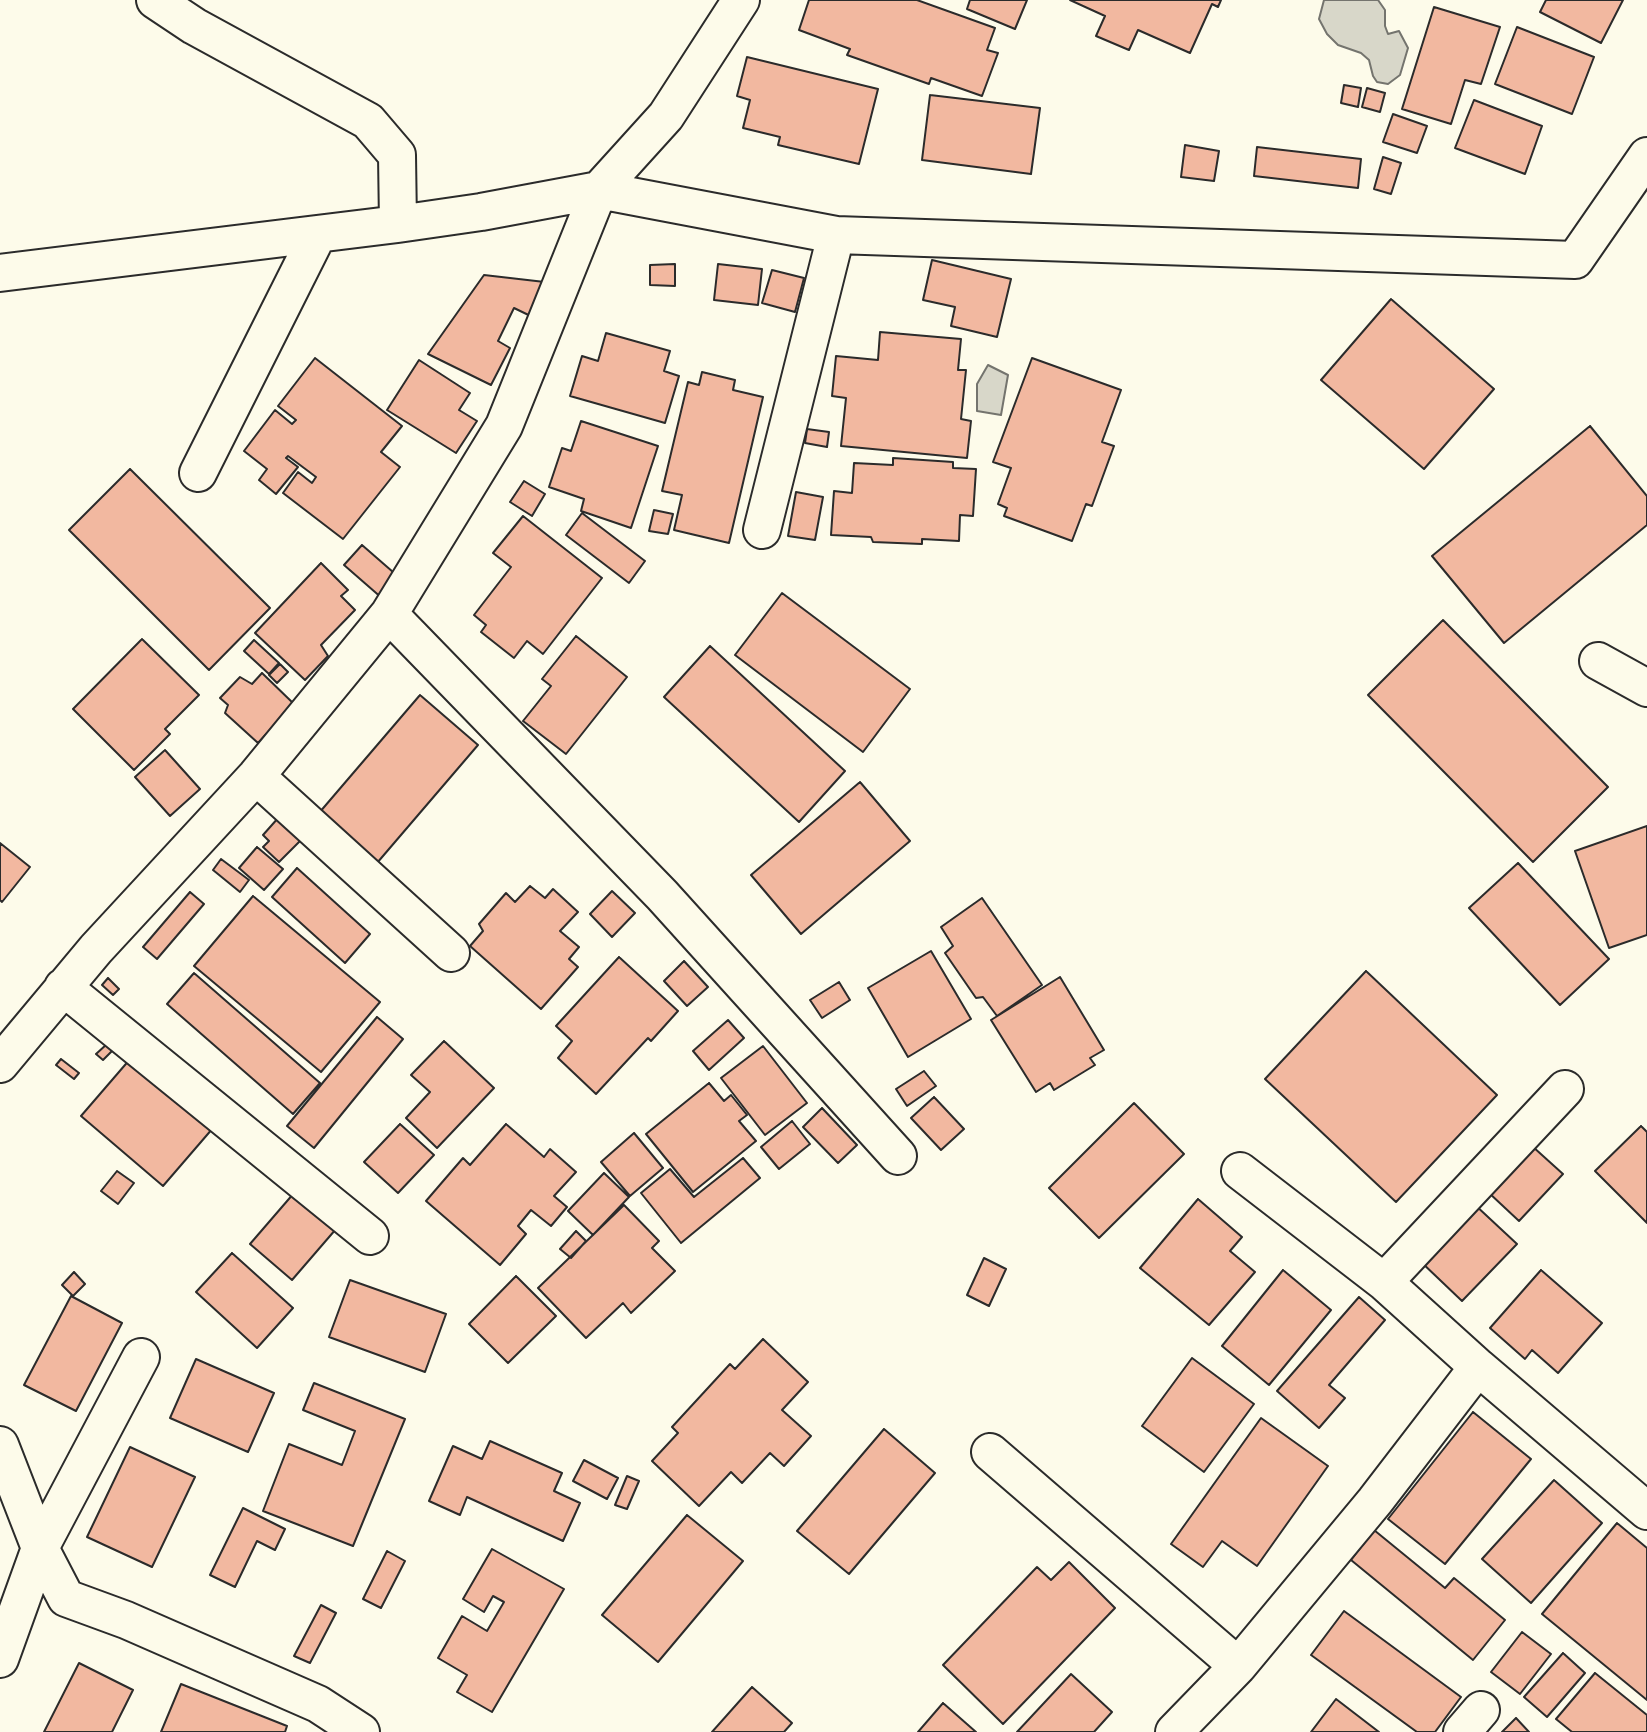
<!DOCTYPE html>
<html>
<head>
<meta charset="utf-8">
<style>
	body { margin:0 }
	canvas { display:block; background:#fdfbea }
</style>
</head>
<body>
<canvas width="1647" height="1732"></canvas>
<script>
const context = document.querySelector('canvas').getContext('2d');
context.lineJoin = 'round';
function fill(path, color) { context.fillStyle = color; context.fill(path, 'evenodd'); }
const toPath = rows => new Path2D(rows.map(r => 'M' + r).join(''));
function trace(path, color, width, dash) { context.strokeStyle = color; context.lineWidth = width; context.lineCap = dash ? 'butt' : 'round'; context.setLineDash(dash || []); context.stroke(path); }
const water = toPath([
	[1324,0,1378,0,1385,10,1385,26,1388,34,1399,31,1408,48,1400,75,1388,84,1377,82,1373,76,1369,60,1361,53,1338,45,1327,34,1319,19,1324,0],
	[988,365,1008,375,1001,415,977,411,977,384,988,365]
]);
fill(water, '#d8d7c9');
trace(water, '#74746e', 2);
const building = toPath([
	[809,0,917,0,995,28,987,50,998,53,982,96,931,78,929,84,847,55,850,49,799,30,809,0],
	[970,0,1027,0,1015,29,967,9,970,0],
	[1070,0,1221,0,1218,7,1212,4,1190,53,1138,30,1129,50,1096,36,1105,16,1070,0],
	[1546,0,1623,0,1601,43,1540,12,1546,0],
	[1434,7,1500,27,1481,84,1465,80,1451,124,1402,109,1434,7],
	[1517,27,1594,57,1572,114,1495,84,1517,27],
	[747,57,878,89,859,164,778,145,780,137,743,128,750,100,737,96,747,57],
	[1344,85,1361,88,1358,107,1341,103,1344,85],
	[1367,88,1385,93,1380,112,1362,107,1367,88],
	[930,95,1040,108,1031,174,922,160,930,95],
	[1474,100,1542,126,1525,174,1455,148,1474,100],
	[1393,114,1427,126,1417,153,1383,142,1393,114],
	[1185,145,1219,151,1214,181,1181,177,1185,145],
	[1257,147,1361,159,1358,188,1254,176,1257,147],
	[1383,157,1401,163,1391,194,1374,189,1383,157],
	[932,260,1011,279,997,337,951,326,955,307,923,300,932,260],
	[675,264,675,286,650,285,650,265,675,264],
	[718,264,762,269,758,305,714,300,718,264],
	[772,270,804,278,795,312,762,303,772,270],
	[484,275,562,284,543,322,514,308,498,341,510,348,491,385,428,354,484,275],
	[1391,299,1494,389,1424,469,1321,380,1391,299],
	[880,332,961,339,958,370,966,370,961,419,971,421,967,458,841,446,846,398,832,396,836,356,878,360,880,332],
	[606,333,670,351,664,371,679,376,665,423,570,396,582,356,598,361,606,333],
	[315,358,402,426,381,452,400,467,343,539,283,493,298,472,312,483,316,477,288,456,286,458,298,467,276,494,259,480,267,469,244,451,275,410,292,424,296,420,278,406,315,358],
	[1032,358,1121,390,1102,442,1114,446,1092,506,1086,504,1072,541,1004,516,1007,508,998,504,1011,468,993,462,1032,358],
	[419,360,470,393,459,410,477,421,456,453,387,410,419,360],
	[702,372,735,380,733,390,763,397,729,543,674,530,682,495,662,491,688,382,699,385,702,372],
	[581,421,658,446,631,528,581,511,584,499,549,487,562,448,571,451,581,421],
	[1590,426,1647,496,1647,525,1504,643,1432,556,1590,426],
	[807,429,829,432,827,447,805,443,807,429],
	[893,458,953,462,953,468,976,469,973,516,960,515,959,541,922,539,922,544,873,542,871,537,831,535,834,491,852,493,854,463,893,465,893,458],
	[130,469,270,608,209,670,69,530,130,469],
	[524,481,545,494,532,516,510,502,524,481],
	[796,492,823,497,815,540,788,536,796,492],
	[654,510,673,514,668,534,649,531,654,510],
	[582,513,645,561,629,583,566,535,582,513],
	[523,516,602,578,543,654,527,641,514,658,481,632,486,625,474,615,511,567,493,553,523,516],
	[362,545,401,579,383,599,344,565,362,545],
	[321,563,348,590,341,596,355,610,321,645,328,656,305,680,255,633,321,563],
	[782,593,910,689,863,752,735,655,782,593],
	[1443,620,1608,787,1533,862,1368,695,1443,620],
	[576,636,627,677,566,754,523,721,551,686,542,679,576,636],
	[142,639,199,695,165,729,170,734,134,770,73,709,142,639],
	[254,640,279,663,269,674,244,651,254,640],
	[710,646,845,771,799,822,664,697,710,646],
	[280,664,288,672,277,683,269,675,280,664],
	[262,673,294,704,258,743,225,713,228,705,220,698,240,677,252,684,262,673],
	[420,695,478,745,377,863,319,813,420,695],
	[165,750,200,789,170,816,135,777,165,750],
	[860,782,910,841,801,934,751,875,860,782],
	[279,817,302,839,279,862,263,847,269,841,263,835,279,817],
	[1647,826,1647,935,1609,948,1575,851,1647,826],
	[0,843,30,867,2,902,0,900,0,843],
	[257,847,283,869,264,890,239,868,257,847],
	[221,859,249,880,240,892,213,870,221,859],
	[1518,863,1609,959,1560,1005,1469,908,1518,863],
	[297,868,370,934,345,963,272,897,297,868],
	[530,886,545,898,553,889,578,912,560,931,579,947,569,959,578,967,541,1009,470,946,483,931,479,924,506,893,515,902,530,886],
	[612,891,635,913,612,937,590,914,612,891],
	[190,892,204,904,157,959,143,947,190,892],
	[253,896,380,1002,321,1072,194,966,253,896],
	[982,898,1042,985,997,1016,983,997,976,998,945,953,953,946,941,927,982,898],
	[931,951,971,1019,908,1057,868,988,931,951],
	[619,957,678,1011,651,1041,648,1038,596,1094,558,1058,572,1041,556,1026,619,957],
	[684,961,708,987,687,1006,664,981,684,961],
	[1366,971,1497,1095,1396,1202,1265,1079,1366,971],
	[194,973,320,1083,293,1114,167,1004,194,973],
	[1060,977,1104,1050,1090,1058,1095,1065,1054,1090,1050,1083,1036,1092,991,1020,1060,977],
	[108,978,119,989,113,995,102,985,108,978],
	[839,982,850,1000,822,1018,810,1000,839,982],
	[377,1017,403,1039,314,1148,287,1126,377,1017],
	[728,1020,744,1038,709,1070,693,1051,728,1020],
	[444,1041,494,1088,437,1148,406,1118,430,1092,411,1075,444,1041],
	[107,1044,113,1050,103,1060,96,1054,107,1044],
	[763,1046,807,1103,765,1135,721,1078,763,1046],
	[131,1058,213,1128,163,1186,81,1116,131,1058],
	[61,1059,79,1073,74,1079,56,1065,61,1059],
	[924,1071,936,1086,907,1106,896,1089,924,1071],
	[709,1083,724,1101,731,1095,747,1115,739,1121,756,1141,693,1192,646,1134,709,1083],
	[934,1097,964,1129,941,1150,911,1118,934,1097],
	[1134,1103,1184,1154,1099,1238,1049,1188,1134,1103],
	[822,1108,857,1145,838,1163,803,1127,822,1108],
	[792,1121,810,1144,779,1169,761,1147,792,1121],
	[400,1124,434,1155,398,1193,364,1162,400,1124],
	[506,1124,544,1157,550,1149,576,1172,554,1196,567,1207,551,1226,531,1210,518,1226,526,1234,500,1265,426,1201,463,1158,470,1165,506,1124],
	[1641,1126,1647,1132,1647,1223,1595,1171,1641,1126],
	[634,1133,663,1168,630,1196,601,1162,634,1133],
	[1532,1146,1563,1174,1519,1221,1488,1192,1532,1146],
	[743,1158,760,1178,681,1243,641,1193,670,1169,694,1197,743,1158],
	[117,1171,134,1183,118,1204,101,1191,117,1171],
	[604,1173,629,1197,593,1235,568,1211,604,1173],
	[294,1193,336,1229,292,1280,250,1244,294,1193],
	[1198,1199,1242,1237,1230,1251,1255,1272,1209,1325,1140,1268,1198,1199],
	[1473,1203,1517,1244,1462,1301,1419,1260,1473,1203],
	[624,1205,659,1241,652,1248,675,1271,631,1313,623,1303,586,1338,538,1288,624,1205],
	[576,1231,586,1241,571,1258,560,1249,576,1231],
	[232,1253,293,1308,257,1348,196,1292,232,1253],
	[984,1258,1006,1269,989,1306,967,1295,984,1258],
	[1283,1270,1331,1310,1269,1385,1222,1346,1283,1270],
	[1541,1270,1602,1323,1558,1373,1532,1350,1525,1359,1490,1328,1541,1270],
	[74,1272,85,1284,73,1296,62,1285,74,1272],
	[516,1276,556,1316,508,1363,469,1324,516,1276],
	[350,1280,446,1314,425,1372,329,1337,350,1280],
	[71,1296,122,1323,76,1411,24,1385,71,1296],
	[1359,1297,1385,1320,1329,1385,1345,1398,1319,1428,1277,1391,1359,1297],
	[763,1339,808,1382,782,1410,811,1436,784,1466,770,1453,742,1483,731,1472,699,1506,652,1461,678,1433,672,1427,730,1364,735,1369,763,1339],
	[1192,1358,1254,1404,1204,1472,1142,1426,1192,1358],
	[196,1359,274,1393,248,1452,170,1418,196,1359],
	[314,1383,405,1419,353,1546,263,1511,289,1444,342,1465,355,1431,303,1410,314,1383],
	[1473,1412,1531,1459,1445,1564,1388,1519,1473,1412],
	[1261,1418,1328,1466,1257,1566,1222,1541,1203,1567,1171,1544,1261,1418],
	[884,1429,935,1473,849,1574,797,1531,884,1429],
	[490,1441,562,1473,554,1491,580,1503,563,1541,467,1497,460,1515,429,1501,453,1446,482,1459,490,1441],
	[130,1447,195,1477,152,1567,87,1537,130,1447],
	[584,1460,618,1478,607,1499,573,1481,584,1460],
	[627,1476,639,1481,627,1509,615,1505,627,1476],
	[1554,1480,1602,1523,1531,1603,1482,1559,1554,1480],
	[243,1508,285,1529,275,1550,257,1541,235,1587,210,1575,243,1508],
	[687,1515,743,1561,658,1662,602,1615,687,1515],
	[1617,1523,1647,1548,1647,1700,1542,1614,1617,1523],
	[1374,1530,1445,1588,1454,1578,1505,1620,1473,1660,1351,1560,1374,1530],
	[492,1549,564,1589,492,1712,457,1692,467,1675,438,1658,462,1616,487,1631,504,1602,493,1596,484,1612,463,1599,492,1549],
	[387,1551,405,1561,381,1608,363,1599,387,1551],
	[1069,1562,1115,1608,1003,1724,943,1665,1037,1567,1051,1580,1069,1562],
	[321,1605,336,1613,310,1663,294,1656,321,1605],
	[1344,1611,1461,1697,1435,1732,1417,1732,1311,1655,1344,1611],
	[1522,1632,1551,1654,1520,1694,1491,1672,1522,1632],
	[1563,1653,1585,1673,1547,1717,1524,1697,1563,1653],
	[79,1663,133,1690,112,1732,44,1732,79,1663],
	[1595,1673,1647,1715,1647,1732,1572,1732,1556,1719,1595,1673],
	[1071,1674,1112,1712,1094,1732,1017,1732,1071,1674],
	[181,1684,287,1726,285,1732,161,1732,181,1684],
	[752,1687,792,1723,784,1732,712,1732,752,1687],
	[1336,1699,1379,1732,1311,1732,1336,1699],
	[943,1703,976,1732,918,1732,943,1703],
	[1516,1718,1529,1732,1502,1732,1516,1718]
]);
fill(building, '#f2b8a0');
trace(building, '#2b2b2b', 2);
const minor = toPath([
	[155,0,194,26,368,121,397,155,398,224],
	[0,273,398,224,481,212,599,190,836,235,1575,260,1647,156],
	[198,473,318,234],
	[762,530,836,235],
	[389,614,662,895,898,1156],
	[1598,661,1647,688],
	[256,776,451,953],
	[63,987,370,1236],
	[0,1064,96,949,256,776,389,614,504,426,599,190,666,116,741,0],
	[1240,1171,1384,1282,1478,1367,1647,1511],
	[1384,1282,1565,1089],
	[0,1445,40,1548,66,1598,126,1620,318,1704,361,1732],
	[990,1452,1238,1666],
	[0,1659,40,1548,141,1357],
	[1174,1732,1238,1666,1375,1501,1478,1367],
	[1462,1732,1481,1710]
]);
trace(minor, '#2b2b2b', 40);
trace(minor, '#fdfbea', 36);
</script>
</body>
</html>
